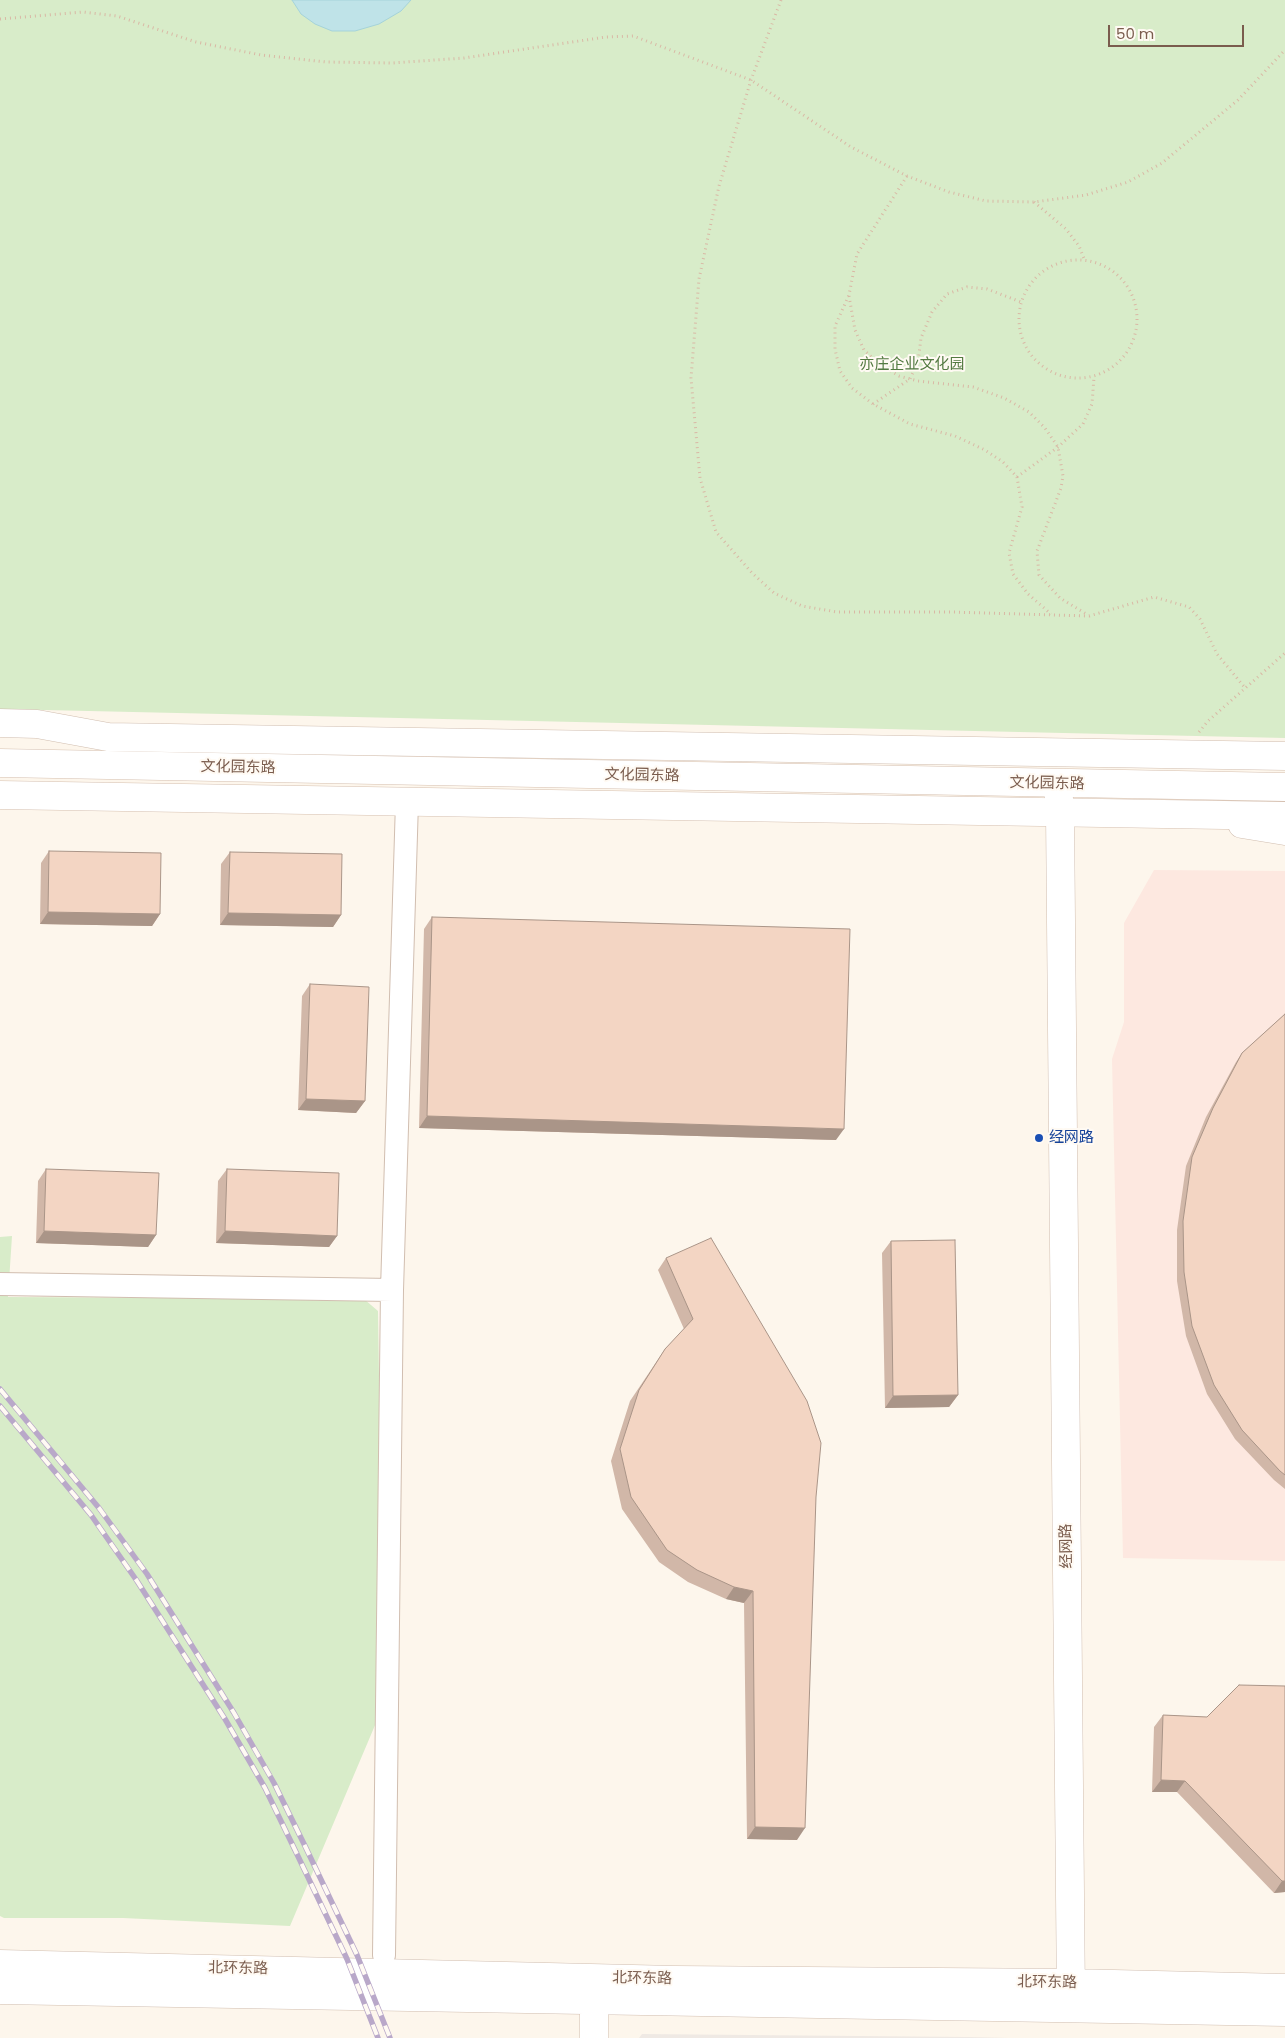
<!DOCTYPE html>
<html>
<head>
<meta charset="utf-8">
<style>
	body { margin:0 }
	#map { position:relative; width:1285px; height:2038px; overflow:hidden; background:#fdf6ec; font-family:Poppins,sans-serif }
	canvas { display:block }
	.scale { position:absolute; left:1108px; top:25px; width:136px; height:22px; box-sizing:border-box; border:2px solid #7a5c4d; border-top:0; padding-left:6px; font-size:15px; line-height:18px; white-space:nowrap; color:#7a5c4d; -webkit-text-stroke:4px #fffaf3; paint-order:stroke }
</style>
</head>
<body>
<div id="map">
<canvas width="1285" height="2038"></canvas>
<div class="scale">50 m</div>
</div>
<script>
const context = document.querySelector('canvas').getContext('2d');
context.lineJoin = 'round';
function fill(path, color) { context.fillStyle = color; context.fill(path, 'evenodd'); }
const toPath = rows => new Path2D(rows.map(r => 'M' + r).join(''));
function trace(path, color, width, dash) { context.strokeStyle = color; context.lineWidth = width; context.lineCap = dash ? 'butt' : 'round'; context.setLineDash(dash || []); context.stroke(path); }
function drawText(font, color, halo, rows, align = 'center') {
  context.font = font + ' Poppins,"Noto Sans SC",sans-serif'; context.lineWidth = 4; context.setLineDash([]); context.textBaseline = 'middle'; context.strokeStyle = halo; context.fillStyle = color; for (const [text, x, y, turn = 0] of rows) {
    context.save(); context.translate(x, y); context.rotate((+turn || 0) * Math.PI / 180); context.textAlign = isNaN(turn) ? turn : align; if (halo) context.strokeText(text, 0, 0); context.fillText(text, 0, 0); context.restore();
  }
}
fill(toPath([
	[1154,870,1285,871,1285,1561,1123,1558,1112,1059,1124,1022,1124,923]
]), '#fde8e0');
fill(toPath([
	[642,2034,967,2037,1009,2038,639,2038]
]), '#efe9e4');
fill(toPath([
	[0,0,1285,0,1285,738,0,709],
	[12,1236,8,1297,364,1299,378,1311,384,1704,290,1926,123,1918,4,1918,0,1916,0,1237]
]), '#d8ecc9');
const water = toPath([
	[292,0,411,0,401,11,379,24,355,31,332,31,315,24,301,14,292,0]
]);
fill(water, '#bfe3e8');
trace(water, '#a5d3da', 1);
const minor = toPath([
	[0,1284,392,1290],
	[384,1955,392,1290,407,802]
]);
const tertiary = toPath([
	[0,723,37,724,108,737,1285,756],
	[1058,785,1060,813,1071,2001],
	[1242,824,1285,831],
	[0,1964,675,1980,1071,1983,1285,1988],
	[594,1982,594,2038],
	[0,1990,1285,2012]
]);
const secondary = toPath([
	[0,763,1285,787],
	[0,795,1285,816]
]);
trace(minor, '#d1beb0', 24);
trace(tertiary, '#d1beb0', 29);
trace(secondary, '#d6c0b0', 29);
trace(toPath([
	[781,0,751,80,719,186,699,279,691,378,700,478,716,532,752,573,774,593,802,606,837,612,951,612,1089,616,1154,597,1189,607,1200,619,1217,654,1246,689],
	[0,19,83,12,117,16,196,42,261,55,326,62,392,63,464,58,606,37,633,36,751,80,851,147,907,176,949,192,986,201,1034,202,1086,195,1128,182,1162,163,1238,100,1285,50],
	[907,176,857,254,849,295,835,326,835,349,840,371,852,388,873,404,910,424,955,436,985,450,1003,462,1017,477,1022,507,1009,553,1013,574,1028,594,1051,614],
	[1034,202,1066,229,1079,246,1085,261],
	'1019 319a59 59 0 1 1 118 0a59 59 0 1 1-118 0Z',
	[849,296,855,330,864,350,878,363,899,376,918,381,973,387,1004,398,1029,412,1045,428,1058,447,1063,476,1061,488,1037,551,1039,575,1060,598,1088,615],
	[873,404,910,379,918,362,921,338,932,312,947,294,967,287,987,289,1021,302],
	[1017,477,1058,447,1083,424,1092,404,1094,377],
	[1199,732,1208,721,1285,653]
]), '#d9b8a5', 3, [1, 4]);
trace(minor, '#fff', 22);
trace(tertiary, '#fff', 28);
trace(secondary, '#fff', 28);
const rail = toPath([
	[0,1389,99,1508,147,1574,234,1713,274,1783,305,1846,357,1955,390,2038],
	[0,1406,91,1515,137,1581,225,1719,265,1788,295,1850,347,1959,378,2038]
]);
trace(rail, '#b9a8c9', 5.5);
trace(rail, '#fffaf3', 4, [11]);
fill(toPath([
	[49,851,160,914,152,926,40,924,41,863],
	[230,852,341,915,333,927,220,925,221,864],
	[432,917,836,1140,419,1128,424,929],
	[310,984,365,1101,356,1113,298,1110,302,996],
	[1285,1014,1285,1489,1274,1480,1235,1439,1207,1394,1186,1336,1177,1281,1177,1230,1186,1166,1206,1117,1236,1062,1242,1053],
	[46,1169,156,1235,148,1247,36,1243,38,1181],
	[227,1169,337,1236,329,1247,216,1243,218,1181],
	[891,1241,958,1395,949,1407,885,1408,882,1253],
	[666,1258,816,1497,797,1840,747,1839,744,1603,726,1599,688,1582,659,1562,622,1509,611,1461,630,1401,665,1349,684,1329,658,1270],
	[1239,1685,1285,1892,1274,1893,1177,1792,1152,1792,1154,1727,1163,1715,1207,1717]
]), '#d1b7a8');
fill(toPath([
	[48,912,160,914,152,926,40,924],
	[228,913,341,915,333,927,220,925],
	[306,1099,365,1101,356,1113,298,1110],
	[427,1116,844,1129,836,1140,419,1128],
	[44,1231,156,1235,148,1247,36,1243],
	[225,1231,337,1236,329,1247,216,1243],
	[958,1395,949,1407,885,1408,893,1396],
	[734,1587,753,1591,744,1603,726,1599],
	[1161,1780,1185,1781,1177,1792,1152,1792],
	[755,1827,805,1828,797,1840,747,1839],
	[1282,1881,1285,1881,1285,1892,1274,1893]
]), '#aa9588');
const building = toPath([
	[49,851,161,853,160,914,48,912,49,851],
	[230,852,342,854,341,915,228,913,230,852],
	[432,917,850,929,844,1129,427,1116,432,917],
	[310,984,369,987,365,1101,306,1099,310,984],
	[1285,1014,1285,1475,1280,1471,1242,1430,1214,1385,1192,1326,1184,1272,1183,1221,1192,1157,1213,1108,1242,1053,1285,1014],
	[46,1169,159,1173,156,1235,44,1231,46,1169],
	[227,1169,339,1173,337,1236,225,1231,227,1169],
	[711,1238,807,1401,821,1443,816,1497,805,1828,755,1827,753,1591,734,1587,697,1570,667,1550,631,1497,620,1449,639,1390,665,1349,693,1319,666,1258,711,1238],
	[955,1240,958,1395,893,1396,891,1241,955,1240],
	[1239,1685,1285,1686,1285,1881,1282,1881,1185,1781,1161,1780,1163,1715,1207,1717,1239,1685]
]);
fill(building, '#f3d5c3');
trace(building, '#aa9588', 1);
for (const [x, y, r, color] of [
	[1039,1138,5,"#1a4fb4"]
]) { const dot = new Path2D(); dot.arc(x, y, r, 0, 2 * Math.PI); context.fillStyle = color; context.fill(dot); trace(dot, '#fffaf3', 2); }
drawText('15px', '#537a41', '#fffaf3', [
	["亦庄企业文化园",912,365]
]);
drawText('15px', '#7a5c4d', '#fffaf3', [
	["文化园东路",238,768,1],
	["文化园东路",642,776,1],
	["文化园东路",1047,784,1],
	["经网路",1067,1546,-91],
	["北环东路",238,1969,1],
	["北环东路",642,1979,1],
	["北环东路",1047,1983,1]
]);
drawText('15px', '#164399', '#fffaf3', [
	["经网路",1049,1138]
], 'left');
</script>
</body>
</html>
